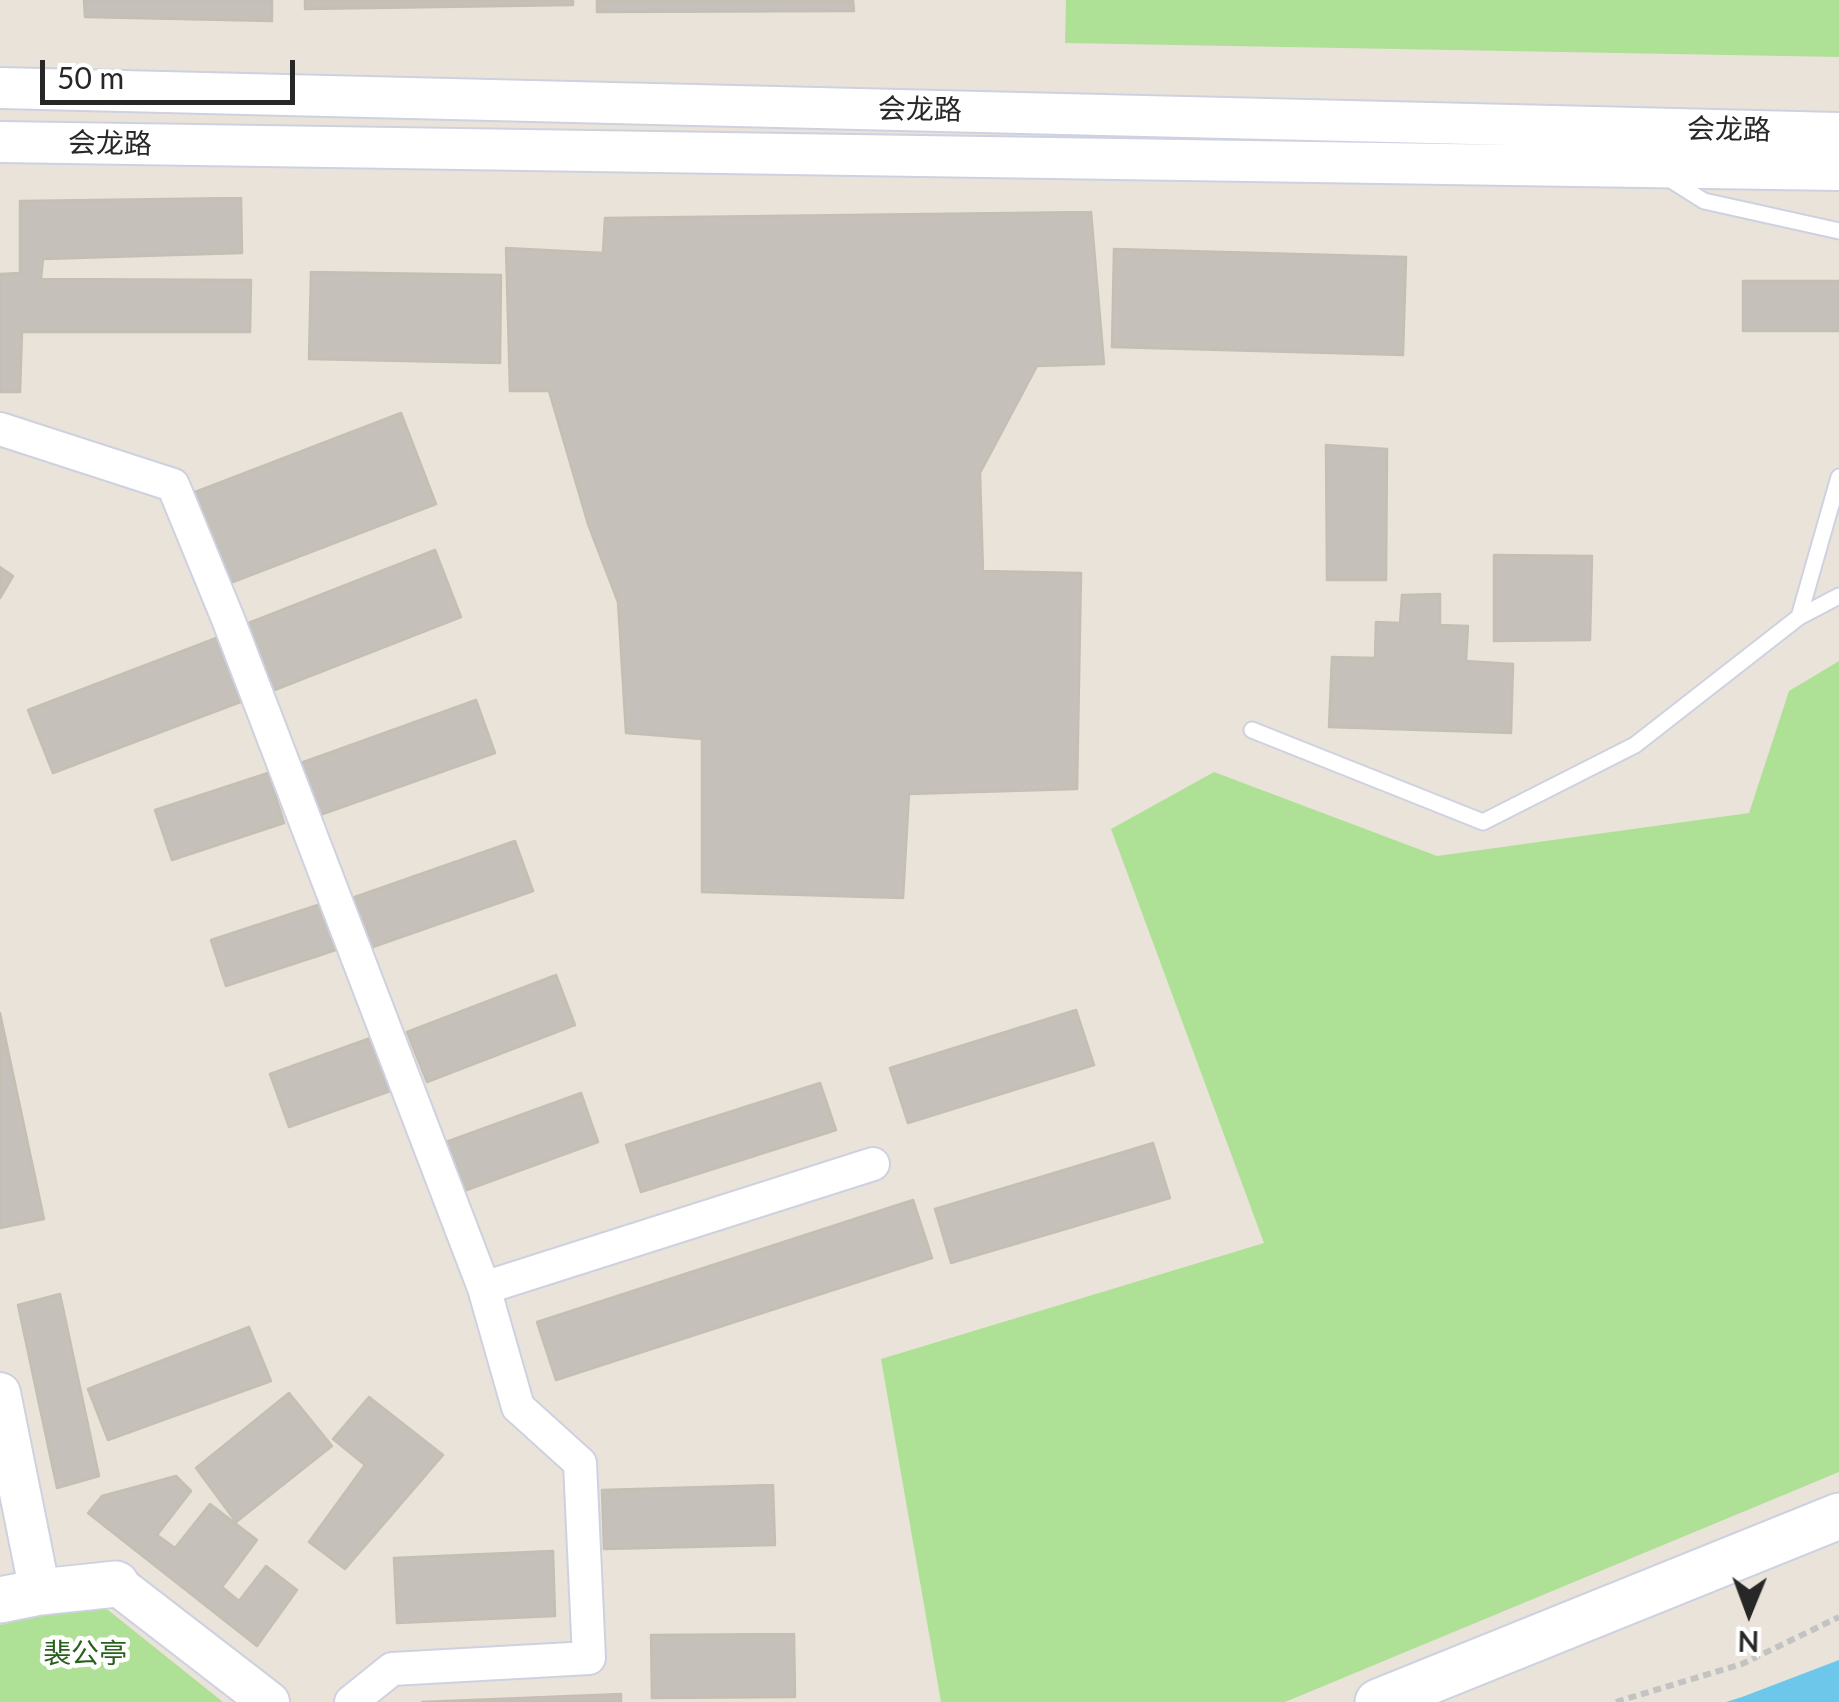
<!DOCTYPE html>
<html>
<head>
<meta charset="utf-8">
<style>
	body { margin:0 }
	#map { position:relative; width:1839px; height:1702px; overflow:hidden; background:#eae3d9; font-family:Lato,sans-serif }
	canvas { display:block }
	.north { position:absolute; left:1699px; top:1562px; width:100px; height:100px; -webkit-text-stroke:8px #fff; paint-order:stroke; rotate:181deg; font-size:28px; font-weight:700; line-height:40px; text-align:center; color:#272727 }
	.north::after { content:''; display:block; margin:auto; width:35px; height:45px; background:#272727; clip-path:polygon(50% 0,100% 100%,50% 72%,0 100%) }
	.scale { position:absolute; left:40px; top:60px; width:255px; height:45px; box-sizing:border-box; border:5px solid #272727; border-top:0; padding-left:12px; font-size:30px; line-height:35px; white-space:nowrap; color:#272727; -webkit-text-stroke:8px #fff; paint-order:stroke }
</style>
</head>
<body>
<div id="map">
<canvas width="1839" height="1702"></canvas>
<div class="north">N</div>
<div class="scale">50 m</div>
</div>
<script>
const context = document.querySelector('canvas').getContext('2d');
context.lineJoin = 'round';
function fill(path, color) { context.fillStyle = color; context.fill(path, 'evenodd'); }
const toPath = rows => new Path2D(rows.map(r => 'M' + r).join(''));
function trace(path, color, width, dash) { context.strokeStyle = color; context.lineWidth = width; context.lineCap = dash ? 'butt' : 'round'; context.setLineDash(dash || []); context.stroke(path); }
function drawText(font, color, halo, rows, align = 'center') {
  context.font = font + ' Lato,"Noto Sans SC",sans-serif'; context.lineWidth = 9; context.setLineDash([]); context.textBaseline = 'middle'; context.strokeStyle = halo; context.fillStyle = color; for (const [text, x, y, turn = 0] of rows) {
    context.save(); context.translate(x, y); context.rotate((+turn || 0) * Math.PI / 180); context.textAlign = isNaN(turn) ? turn : align; if (halo) context.strokeText(text, 0, 0); context.fillText(text, 0, 0); context.restore();
  }
}
fill(toPath([
	[1066,0,1839,0,1839,57,1065,43],
	[1839,661,1839,1472,1285,1702,941,1702,881,1359,1264,1243,1111,829,1214,772,1437,856,1749,813,1789,691],
	[98,1602,223,1702,0,1702,0,1625]
]), '#aee096');
fill(toPath([
	[1839,1660,1839,1702,1726,1702,1742,1697]
]), '#6dc7ea');
const building = toPath([
	[84,0,272,0,272,21,85,17,84,0],
	[305,0,573,0,573,5,305,9,305,0],
	[597,0,853,0,854,11,597,12,597,0],
	[241,198,242,253,43,259,41,279,251,280,250,332,22,332,20,392,0,392,0,274,20,273,20,201,241,198],
	[1091,212,1104,364,1037,366,980,473,983,571,1081,573,1077,789,909,794,903,898,702,892,702,739,626,733,618,602,588,524,549,391,510,391,506,248,603,253,605,218,1091,212],
	[1114,249,1406,257,1403,355,1112,347,1114,249],
	[311,272,501,275,500,363,309,359,311,272],
	[1743,281,1839,281,1839,331,1743,331,1743,281],
	[401,413,436,504,225,585,190,494,401,413],
	[1326,445,1387,449,1386,580,1327,580,1326,445],
	[435,550,461,617,272,691,246,624,435,550],
	[1494,555,1592,556,1590,640,1494,641,1494,555],
	[0,567,13,576,0,598,0,567],
	[1440,594,1440,625,1468,626,1466,661,1513,664,1511,733,1329,727,1332,657,1375,658,1376,622,1400,623,1402,595,1440,594],
	[219,637,243,701,53,773,28,710,219,637],
	[476,700,495,753,317,816,298,764,476,700],
	[268,773,284,823,172,860,155,810,268,773],
	[515,841,533,891,370,948,352,898,515,841],
	[324,903,339,949,226,986,211,940,324,903],
	[556,975,575,1025,427,1082,407,1032,556,975],
	[1076,1010,1094,1065,908,1123,890,1068,1076,1010],
	[0,1013,44,1219,0,1228,0,1013],
	[376,1036,396,1089,289,1127,270,1074,376,1036],
	[820,1083,836,1130,641,1192,626,1145,820,1083],
	[581,1093,598,1142,464,1191,446,1142,581,1093],
	[1153,1143,1170,1198,951,1263,935,1209,1153,1143],
	[913,1200,932,1258,556,1380,537,1322,913,1200],
	[60,1294,99,1476,57,1488,18,1305,60,1294],
	[249,1327,271,1381,108,1440,88,1389,249,1327],
	[289,1393,332,1446,236,1522,196,1468,289,1393],
	[369,1397,443,1455,345,1569,309,1542,365,1465,333,1439,369,1397],
	[176,1476,191,1491,157,1535,175,1548,210,1504,257,1540,222,1587,239,1601,266,1566,297,1590,257,1646,88,1513,102,1496,176,1476],
	[773,1485,775,1545,604,1549,602,1490,773,1485],
	[553,1551,555,1616,397,1623,394,1558,553,1551],
	[794,1634,795,1697,652,1698,651,1635,794,1634],
	[621,1694,621,1702,422,1702,621,1694]
]);
fill(building, '#c5c0b9');
trace(building, '#c5bfb3', 2.5);
const service = toPath([
	[1666,177,1704,201,1839,231],
	[1799,617,1839,596],
	[1252,730,1483,822,1635,745,1799,617,1839,477]
]);
const minor = toPath([
	[0,429,173,485,228,619,484,1288,873,1164],
	[351,1702,392,1669,589,1658,580,1463,518,1407,484,1288]
]);
const tertiary = toPath([
	[0,88,1839,133],
	[0,142,1839,170],
	[0,1393,40,1592],
	[116,1584,269,1702]
]);
const secondary = toPath([
	[0,1600,40,1592,116,1584],
	[1378,1702,1839,1516]
]);
trace(service, '#ced1e0', 19);
trace(minor, '#ced1e0', 36);
trace(tertiary, '#ced1e0', 44);
trace(secondary, '#ced1e0', 49);
trace(toPath([
	[1616,1702,1742,1664,1839,1617]
]), '#c3c3c3', 6, [8, 5]);
trace(service, '#fff', 15);
trace(minor, '#fff', 32);
trace(tertiary, '#fff', 40);
trace(secondary, '#fff', 45);
drawText('28px', '#272727', '#fff', [
	["会龙路",920,110,1],
	["会龙路",1729,130,1],
	["会龙路",110,144,1]
]);
drawText('28px', '#28611b', '#fff', [
	["裴公亭",85,1654]
]);
</script>
</body>
</html>
